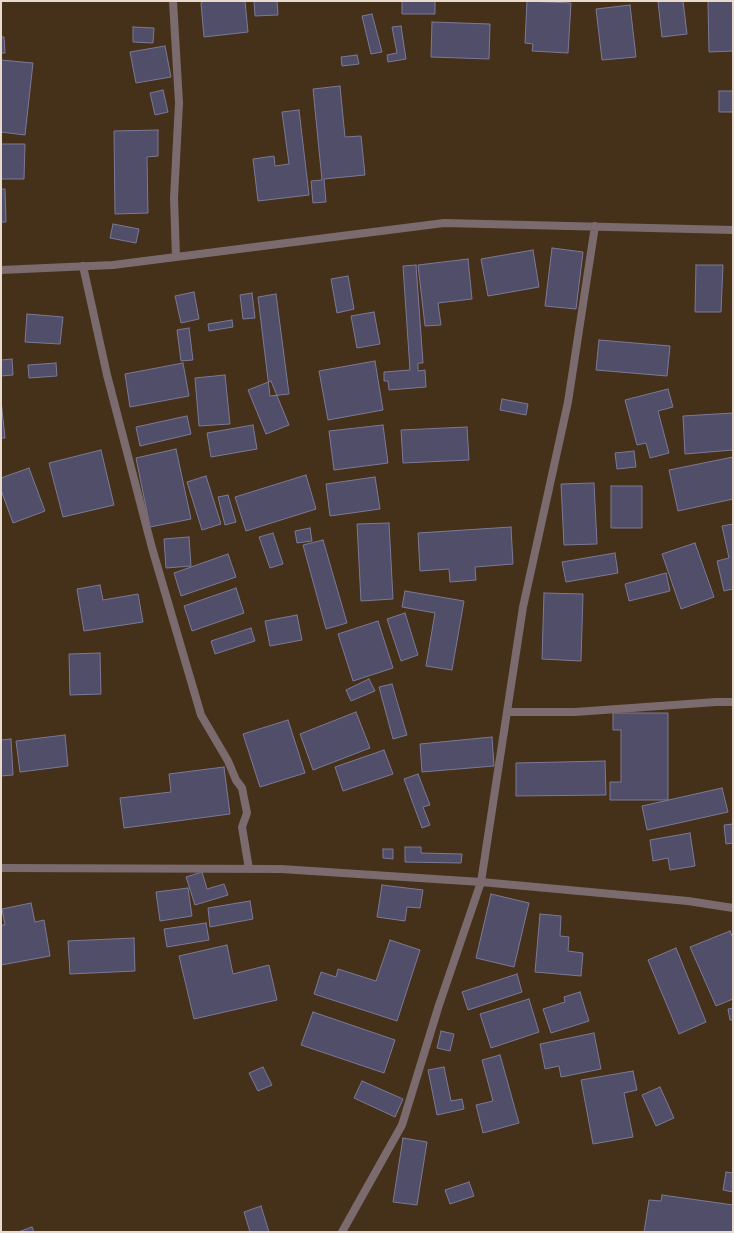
<!DOCTYPE html>
<html>
<head>
<meta charset="utf-8">
<style>
	body { margin:0 }
	#map { position:relative; width:734px; height:1233px; overflow:hidden; background:#45301a; font-family:Overpass,sans-serif }
	canvas { display:block }
	.frame { position:absolute; inset:0; border:2px solid #e8dacd; pointer-events:none }
</style>
</head>
<body>
<div id="map">
<canvas width="734" height="1233"></canvas>
<div class="frame"></div>
</div>
<script>
const context = document.querySelector('canvas').getContext('2d');
context.lineJoin = 'round';
function fill(path, color) { context.fillStyle = color; context.fill(path, 'evenodd'); }
const toPath = rows => new Path2D(rows.map(r => 'M' + r).join(''));
function trace(path, color, width, dash) { context.strokeStyle = color; context.lineWidth = width; context.lineCap = dash ? 'butt' : 'round'; context.setLineDash(dash || []); context.stroke(path); }
const building = toPath([
	[202,1,245,1,248,32,204,37,201,3,202,3,202,1],
	[254,1,277,1,278,15,255,16,254,1],
	[402,1,435,1,435,14,402,14,402,1],
	[527,1,571,3,568,53,532,51,533,44,525,43,527,1],
	[666,1,683,1,687,34,662,37,658,2,666,1],
	[708,1,733,1,733,51,709,52,708,1],
	[630,5,636,57,602,60,596,9,630,5],
	[372,14,382,52,371,54,362,16,372,14],
	[432,22,490,24,489,59,431,57,432,22],
	[401,26,406,59,388,62,387,55,397,53,392,27,401,26],
	[133,27,154,28,153,43,133,42,133,27],
	[1,37,4,37,5,53,1,53,1,37],
	[165,46,171,77,136,83,130,52,165,46],
	[357,55,359,64,342,66,341,57,357,55],
	[1,60,33,63,25,135,1,132,1,60],
	[340,86,345,137,361,136,365,175,324,179,326,202,313,203,311,181,322,180,313,89,340,86],
	[163,90,168,112,155,115,150,93,163,90],
	[719,91,733,91,733,112,719,112,719,91],
	[299,110,309,195,258,201,253,159,274,156,275,166,289,164,282,112,299,110],
	[158,130,158,156,147,157,148,213,115,214,114,131,158,130],
	[1,144,25,144,24,179,1,179,1,144],
	[1,189,5,189,6,222,1,222,1,189],
	[113,224,139,229,136,243,110,238,113,224],
	[552,248,583,252,576,309,545,306,552,248],
	[533,250,539,287,488,296,481,259,533,250],
	[468,259,472,299,438,303,441,325,425,326,418,265,468,259],
	[416,265,423,363,418,363,418,371,425,370,426,387,389,390,388,381,384,381,384,372,410,370,403,266,416,265],
	[696,265,723,265,721,312,695,312,696,265],
	[348,276,354,309,337,313,331,279,348,276],
	[194,292,199,319,181,323,175,296,194,292],
	[252,293,255,318,243,319,240,295,252,293],
	[276,294,289,394,270,396,258,297,276,294],
	[374,312,380,344,357,348,351,316,374,312],
	[27,314,63,317,60,344,25,342,27,314],
	[232,320,233,327,209,331,208,324,232,320],
	[189,328,193,360,181,361,177,330,189,328],
	[599,340,670,346,667,376,596,370,599,340],
	[12,359,13,375,1,376,1,360,12,359],
	[375,361,383,410,328,420,319,371,375,361],
	[56,363,57,376,29,378,28,365,56,363],
	[183,363,189,396,130,407,125,374,183,363],
	[225,375,230,424,199,426,195,378,225,375],
	[271,381,289,425,266,434,248,390,271,381],
	[668,389,673,407,658,411,669,453,650,458,646,443,637,445,625,400,668,389],
	[502,399,528,404,526,415,500,410,502,399],
	[1,400,5,438,1,438,1,400],
	[733,413,733,450,685,454,683,416,733,413],
	[187,416,191,434,140,446,136,427,187,416],
	[253,425,257,449,211,457,207,433,253,425],
	[383,425,388,463,334,470,329,431,383,425],
	[467,427,469,460,403,463,401,430,467,427],
	[176,449,191,519,150,527,136,458,176,449],
	[101,450,114,505,63,517,49,463,101,450],
	[634,451,636,467,617,469,615,453,634,451],
	[733,457,733,499,678,511,669,470,733,457],
	[29,468,45,511,13,523,1,490,1,478,29,468],
	[306,475,316,509,246,531,235,497,306,475],
	[206,476,221,524,202,530,187,482,206,476],
	[375,477,380,509,330,516,326,484,375,477],
	[594,483,597,544,564,545,561,484,594,483],
	[611,486,642,486,642,528,611,528,611,486],
	[228,495,236,522,225,525,218,497,228,495],
	[389,523,393,599,361,601,357,524,389,523],
	[733,524,733,589,724,591,717,561,729,558,722,526,733,524],
	[511,527,513,564,475,567,476,580,450,582,449,569,420,571,418,533,511,527],
	[310,528,312,541,297,543,295,531,310,528],
	[273,533,283,564,270,568,259,537,273,533],
	[189,537,191,566,166,568,164,539,189,537],
	[323,540,347,623,326,629,303,545,323,540],
	[695,543,714,597,681,609,662,554,695,543],
	[615,553,618,573,566,582,562,562,615,553],
	[228,554,236,577,181,596,174,573,228,554],
	[666,573,670,591,629,601,625,584,666,573],
	[100,585,103,600,138,594,143,622,84,631,77,589,100,585],
	[236,588,244,613,192,631,184,606,236,588],
	[405,591,464,601,452,670,426,666,435,613,402,607,405,591],
	[544,593,583,594,581,661,542,659,544,593],
	[405,613,418,655,401,661,387,619,405,613],
	[297,615,302,640,270,646,265,621,297,615],
	[378,621,393,668,353,681,338,634,378,621],
	[251,628,255,641,215,654,211,641,251,628],
	[100,653,101,694,70,695,69,654,100,653],
	[369,679,375,691,351,701,346,690,369,679],
	[392,684,407,735,393,739,379,687,392,684],
	[356,712,370,748,313,770,300,734,356,712],
	[613,713,668,713,668,800,610,800,610,782,621,782,621,730,613,730,613,713],
	[288,720,305,773,260,787,243,734,288,720],
	[65,735,68,766,20,772,16,741,65,735],
	[492,737,494,766,422,772,420,744,492,737],
	[11,739,13,775,1,776,1,740,11,739],
	[384,750,393,774,343,791,335,767,384,750],
	[605,761,606,795,516,796,516,763,605,761],
	[224,767,230,814,124,828,120,798,171,792,169,774,224,767],
	[418,774,430,805,423,807,430,825,422,828,404,779,418,774],
	[722,788,728,812,647,830,642,806,722,788],
	[733,824,733,843,726,844,724,825,733,824],
	[690,833,695,866,670,870,668,858,653,861,650,840,690,833],
	[405,847,421,847,421,853,462,854,461,863,405,862,405,847],
	[383,849,393,849,393,859,383,858,383,849],
	[202,872,207,889,224,884,228,895,195,905,186,877,202,872],
	[382,885,423,890,420,908,407,907,405,921,377,917,382,885],
	[188,888,192,916,160,921,156,892,188,888],
	[491,894,529,903,514,967,476,958,491,894],
	[250,901,253,919,210,927,208,908,250,901],
	[31,903,35,922,44,920,50,956,1,965,1,925,5,925,2,909,31,903],
	[540,914,561,916,560,936,569,937,568,951,583,953,581,976,535,972,540,914],
	[206,923,209,940,167,947,164,929,206,923],
	[730,931,733,938,733,999,716,1006,690,947,730,931],
	[134,938,135,971,70,974,68,941,134,938],
	[390,940,420,950,397,1021,314,994,321,972,336,977,338,969,376,981,390,940],
	[227,945,233,974,269,965,277,1000,194,1019,179,956,227,945],
	[676,948,706,1022,679,1034,648,960,676,948],
	[517,974,522,992,468,1010,462,992,517,974],
	[580,992,589,1021,551,1033,543,1009,565,1002,564,997,580,992],
	[529,999,539,1032,491,1048,480,1014,529,999],
	[733,1008,733,1020,730,1020,728,1009,733,1008],
	[313,1012,395,1040,384,1073,301,1045,313,1012],
	[441,1031,454,1034,450,1051,437,1048,441,1031],
	[594,1033,601,1069,561,1077,559,1066,545,1069,540,1044,594,1033],
	[500,1055,519,1123,483,1133,476,1105,493,1101,482,1060,500,1055],
	[263,1067,272,1085,258,1091,249,1073,263,1067],
	[444,1067,451,1101,462,1099,464,1109,437,1115,428,1070,444,1067],
	[633,1071,637,1090,624,1093,633,1137,593,1144,581,1080,633,1071],
	[362,1081,403,1099,395,1117,354,1098,362,1081],
	[660,1087,674,1118,656,1126,642,1095,660,1087],
	[403,1138,427,1142,417,1205,393,1202,403,1138],
	[726,1172,733,1173,733,1192,723,1190,726,1172],
	[469,1182,474,1196,450,1204,445,1190,469,1182],
	[662,1195,733,1205,733,1232,644,1232,649,1200,661,1201,662,1195],
	[261,1206,269,1232,250,1232,244,1212,261,1206],
	[32,1227,34,1232,18,1232,32,1227]
]);
fill(building, '#514e6a');
trace(building, '#7c7997', 1);
trace(toPath([
	[173,1,179,103,174,198,176,257],
	[83,266,107,375,152,548,201,715,228,761,236,780,242,788,247,813,242,827,249,869],
	[1,270,113,265,444,223,733,230],
	[507,712,575,712,716,702,733,702],
	[1,868,281,869,481,882,688,901,733,908],
	[342,1232,402,1125,439,1005,481,882,523,607,568,402,595,226]
]), '#7b6b6e', 8);
</script>
</body>
</html>
